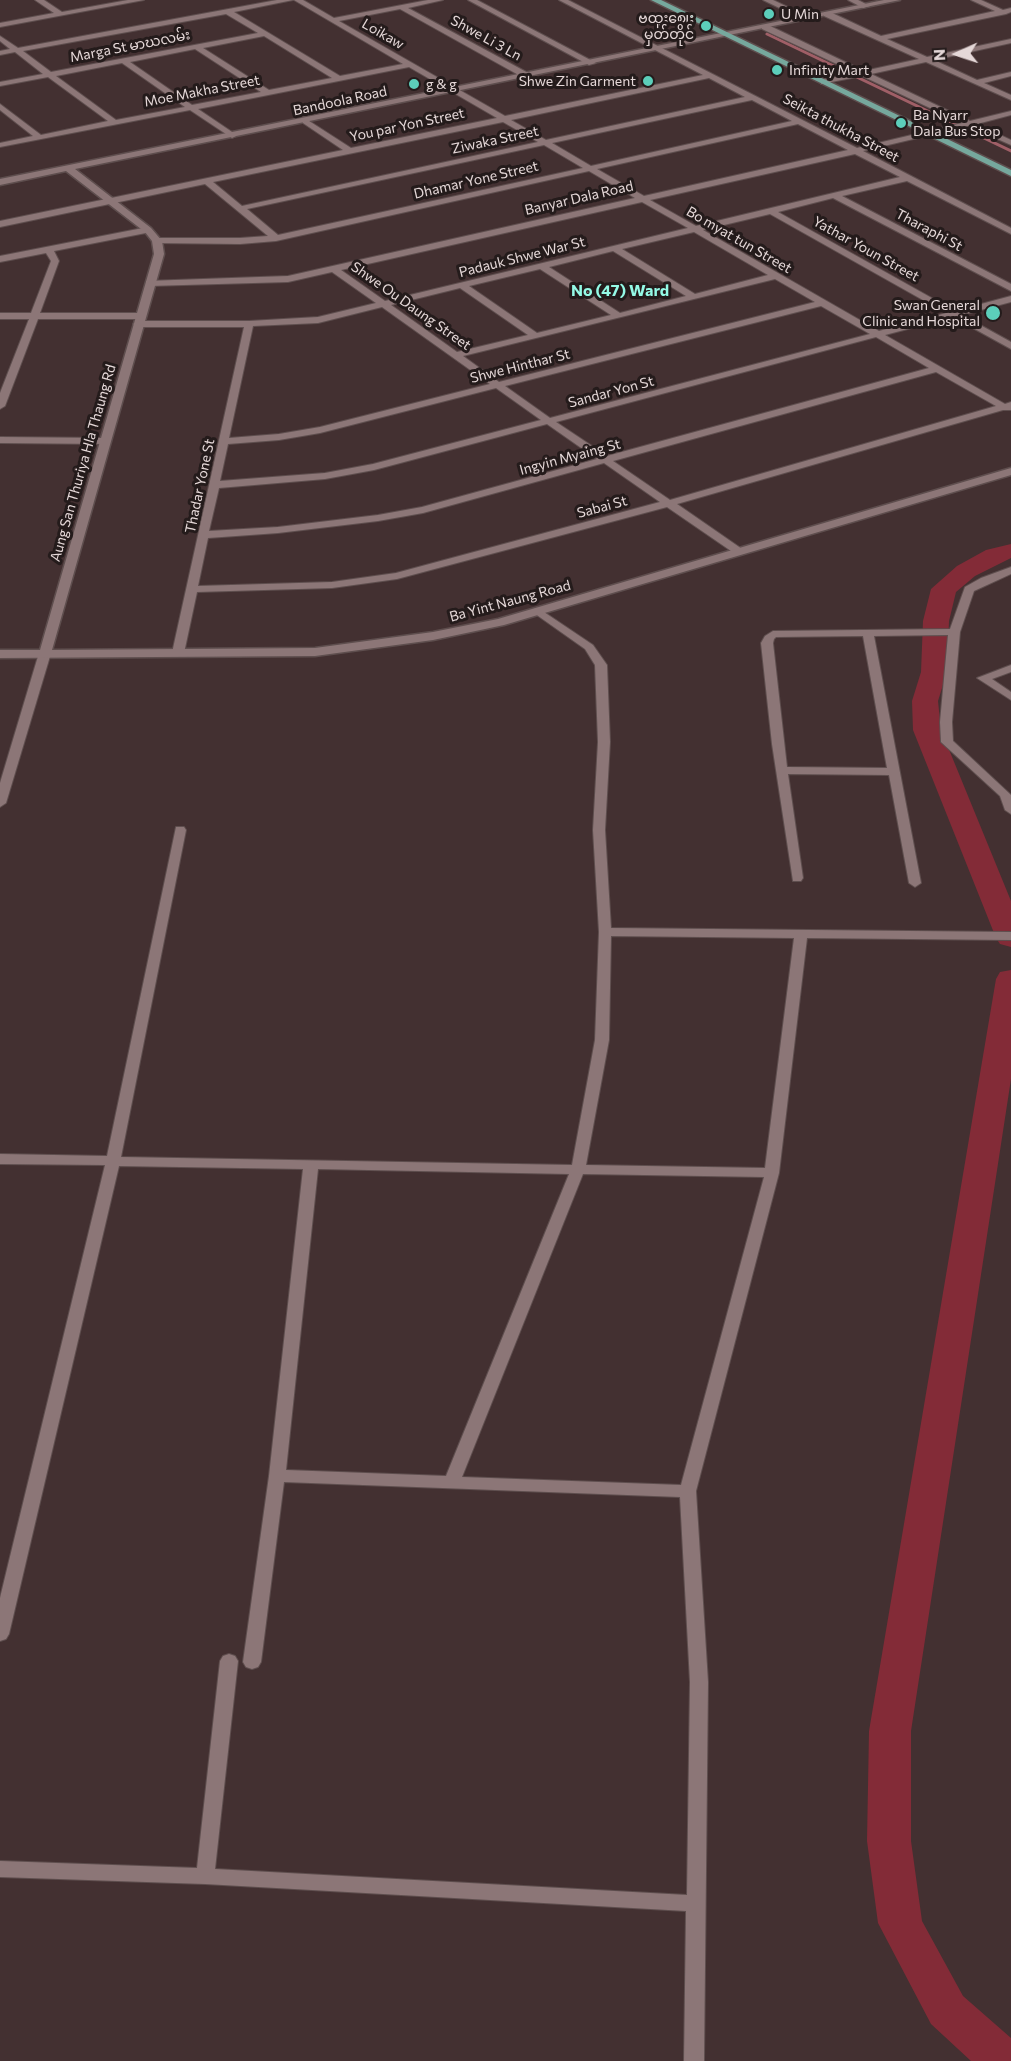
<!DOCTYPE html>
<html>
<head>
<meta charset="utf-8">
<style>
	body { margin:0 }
	#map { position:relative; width:1011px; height:2061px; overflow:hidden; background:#433031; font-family:Commissioner,sans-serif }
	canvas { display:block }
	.north { position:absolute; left:927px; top:24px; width:60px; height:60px; -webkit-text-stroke:4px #241b1b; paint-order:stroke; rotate:267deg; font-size:16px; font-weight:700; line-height:24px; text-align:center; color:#e5d8d8 }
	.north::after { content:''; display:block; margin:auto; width:21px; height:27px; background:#e5d8d8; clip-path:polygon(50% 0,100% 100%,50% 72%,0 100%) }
</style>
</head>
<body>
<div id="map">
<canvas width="1011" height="2061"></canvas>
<div class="north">N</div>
</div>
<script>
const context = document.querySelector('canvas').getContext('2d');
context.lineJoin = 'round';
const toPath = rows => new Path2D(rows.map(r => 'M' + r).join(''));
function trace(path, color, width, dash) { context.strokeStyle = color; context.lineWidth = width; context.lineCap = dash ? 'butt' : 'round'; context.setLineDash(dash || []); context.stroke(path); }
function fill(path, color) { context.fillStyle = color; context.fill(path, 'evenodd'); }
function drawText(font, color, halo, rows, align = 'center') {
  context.font = font + ' Commissioner,"Noto Sans Myanmar",sans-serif'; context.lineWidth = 6; context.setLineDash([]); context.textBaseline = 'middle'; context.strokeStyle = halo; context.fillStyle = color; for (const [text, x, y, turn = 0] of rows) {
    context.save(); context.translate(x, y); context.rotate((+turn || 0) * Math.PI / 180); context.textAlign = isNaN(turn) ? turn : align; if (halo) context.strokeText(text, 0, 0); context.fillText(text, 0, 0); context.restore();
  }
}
trace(toPath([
	[767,34,1011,151]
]), '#a05f67', 3);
fill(toPath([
	[1011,544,1011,558,975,576,956,592,949,621,947,672,938,701,941,730,1011,901,1011,947,1000,944,996,938,913,730,912,701,921,672,923,621,931,589,957,566,986,550,1011,544],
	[1011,970,1011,1079,911,1731,911,1841,922,1921,963,1996,1011,2038,1011,2061,971,2061,931,2024,878,1923,867,1841,869,1731,996,979,1000,972,1011,970]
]), '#832b37');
const street = toPath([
	[35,0,44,0,62,12,128,0,144,0,0,27,0,23,54,13,35,0],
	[277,0,293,0,234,12,340,76,403,64,294,0,303,0,334,18,428,0,443,0,408,8,530,74,530,78,524,78,400,9,339,21,505,116,703,75,559,0,568,0,857,148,962,123,862,76,821,84,821,80,856,73,762,29,762,25,768,25,864,71,919,59,824,16,824,12,830,12,881,36,995,11,971,0,981,0,1003,10,1011,8,1011,12,1006,14,887,39,927,57,1011,39,1011,43,934,60,977,80,1011,72,1011,76,984,83,1011,95,1011,100,926,62,871,74,970,121,1011,111,1011,115,977,124,1011,140,1011,145,968,126,863,151,1011,228,1011,234,907,181,842,196,1011,284,1011,291,833,198,778,212,955,311,1011,296,1011,302,962,315,1011,342,1011,349,953,317,885,335,1005,404,1011,402,1011,410,1003,410,677,504,742,549,742,553,734,553,667,507,397,579,332,588,197,592,184,653,178,656,174,655,172,653,244,327,138,327,133,324,138,321,249,321,318,317,376,303,332,272,288,282,149,286,146,285,146,281,288,276,635,198,589,171,276,241,240,244,154,243,154,239,157,238,240,238,268,236,205,184,0,227,0,221,343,150,303,123,302,121,306,119,351,148,497,118,409,67,198,109,235,134,236,136,232,138,190,110,0,147,0,143,33,136,0,110,0,104,41,135,108,121,48,77,0,86,0,82,43,74,15,52,0,55,0,51,10,49,0,41,0,36,18,48,277,0],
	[226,14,258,33,51,72,23,51,226,14],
	[264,36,332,78,269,90,203,48,264,36],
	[195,49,261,92,192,105,130,62,195,49],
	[122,63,185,107,116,120,56,76,122,63],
	[709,78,745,97,546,140,511,120,709,78],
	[752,100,792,121,591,166,552,143,752,100],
	[503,122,538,142,242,206,213,182,503,122],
	[798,124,848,150,644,196,597,169,798,124],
	[544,145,583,168,278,235,247,209,544,145],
	[855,154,900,177,696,226,650,200,855,154],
	[642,202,688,228,385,301,341,270,642,202],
	[770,214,946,313,879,331,703,230,770,214],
	[694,232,768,275,695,294,622,249,694,232],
	[613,251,686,296,620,313,549,267,613,251],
	[540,269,611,315,537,333,469,286,540,269],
	[775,279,815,302,499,382,463,356,775,279],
	[460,288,528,335,457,352,391,305,460,288],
	[821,306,870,334,550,418,505,386,821,306],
	[382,307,490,384,320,427,279,434,229,438,253,326,318,323,382,307],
	[876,337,929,368,607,456,556,422,876,337],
	[936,372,996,406,670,500,613,461,936,372],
	[496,388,541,420,373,464,325,473,220,481,228,444,279,440,320,433,496,388],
	[547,424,597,459,422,507,378,515,278,527,209,531,219,488,325,479,374,470,547,424],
	[604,463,660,502,396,573,332,582,198,586,208,538,278,533,378,521,423,513,604,463],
	[468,0,477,0,596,63,589,65,468,0],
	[763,0,773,0,811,18,804,20,763,0],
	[848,0,858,0,870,6,863,8,848,0],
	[148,227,152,230,151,232,54,251,59,261,40,313,140,313,145,316,140,319,38,319,5,406,0,409,0,393,29,319,0,319,0,313,31,313,51,261,46,253,0,262,0,256,148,227],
	[0,437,105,438,110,441,105,444,0,443,0,437],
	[1011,567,1011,574,974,591,960,632,952,722,953,741,1011,795,1011,814,1005,810,1000,796,941,742,940,722,948,635,874,636,921,883,915,887,909,883,889,775,788,774,803,878,801,881,793,881,772,744,761,643,765,636,773,631,950,629,965,587,981,578,1011,567],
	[863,636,887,768,787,767,773,643,774,639,776,637,863,636],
	[538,608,593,645,607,665,610,742,605,830,611,928,1011,932,1011,940,807,938,779,1173,696,1491,708,1682,704,2061,684,2061,686,1911,205,1884,0,1877,0,1861,197,1868,220,1661,223,1656,229,1654,235,1656,238,1661,215,1869,687,1895,690,1682,680,1497,284,1482,261,1662,258,1667,252,1669,246,1667,243,1662,269,1476,303,1169,119,1166,9,1634,6,1639,0,1641,0,1598,105,1165,0,1164,0,1154,107,1156,176,827,184,827,186,830,121,1157,572,1165,595,1040,599,932,593,830,598,742,595,665,585,649,534,613,534,609,538,608],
	[611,936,794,938,765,1168,586,1165,609,1040,611,936],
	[318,1169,569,1174,446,1476,286,1470,318,1169],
	[583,1174,764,1177,681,1485,462,1477,583,1174],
	[45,650,51,653,6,803,0,807,0,783,39,653,45,650],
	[1011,665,1011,672,992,679,1011,692,1011,700,977,678,1011,665]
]);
const secondary = toPath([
	[884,0,900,0,75,169,151,228,162,241,164,254,52,650,315,648,433,632,498,619,1011,468,1011,475,504,625,433,640,315,656,0,658,0,650,40,650,154,254,152,241,145,232,66,171,0,185,0,179,884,0]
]);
const primary = toPath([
	[651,0,661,0,1011,170,1011,176,651,0]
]);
trace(street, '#5e4e4e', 2);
trace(secondary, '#5e4e4e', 3);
trace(primary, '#5e4e4e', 3);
fill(street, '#8c7677');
fill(secondary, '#8c7677');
fill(primary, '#76a89d');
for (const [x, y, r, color] of [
	[769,14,6,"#5cceba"],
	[706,26,6,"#5cceba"],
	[777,70,6,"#5cceba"],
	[648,81,6,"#5cceba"],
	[414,84,6,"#5cceba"],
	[901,123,6,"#5cceba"],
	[993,313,8,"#5cceba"]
]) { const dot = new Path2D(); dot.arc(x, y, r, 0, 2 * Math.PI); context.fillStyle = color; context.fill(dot); trace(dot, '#241b1b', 2); }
drawText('14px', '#e5d8d8', '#241b1b', [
	["U Min",781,14],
	["ဗထူးဈေး",694,18,"right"],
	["မှတ်တိုင်",694,34,"right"],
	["Infinity Mart",789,70],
	["Shwe Zin Garment",636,81,"right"],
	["g & g",426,84],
	["Ba Nyarr",913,115],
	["Dala Bus Stop",913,131],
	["Swan General",980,305,"right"],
	["Clinic and Hospital",980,321,"right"]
], 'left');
drawText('14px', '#e5d8d8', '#241b1b', [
	["Loikaw",383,34,30],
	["Shwe Li 3 Ln",486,38,29],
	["Marga St မာဃလမ်း",130,46,-11],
	["Moe Makha Street",202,91,-11],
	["Bandoola Road",340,101,-12],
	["You par Yon Street",407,125,-12],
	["Seikta thukha Street",841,128,28],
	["Ziwaka Street",495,140,-12],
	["Dhamar Yone Street",476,180,-13],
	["Banyar Dala Road",579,198,-13],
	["Tharaphi St",929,230,28],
	["Bo myat tun Street",739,240,30],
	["Yathar Youn Street",866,249,29],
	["Padauk Shwe War St",522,257,-14],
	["Shwe Ou Daung Street",411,306,35],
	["Shwe Hinthar St",520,366,-14],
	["Sandar Yon St",611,392,-15],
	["Ingyin Myaing St",570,457,-15],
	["Aung San Thuriya Hla Thaung Rd",83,463,-74],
	["Thadar Yone St",200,486,-78],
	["Sabai St",602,507,-15],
	["Ba Yint Naung Road",510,601,-15]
]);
drawText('bold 16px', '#94fae6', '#241b1b', [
	["No (47) Ward",620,291]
]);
</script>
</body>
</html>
